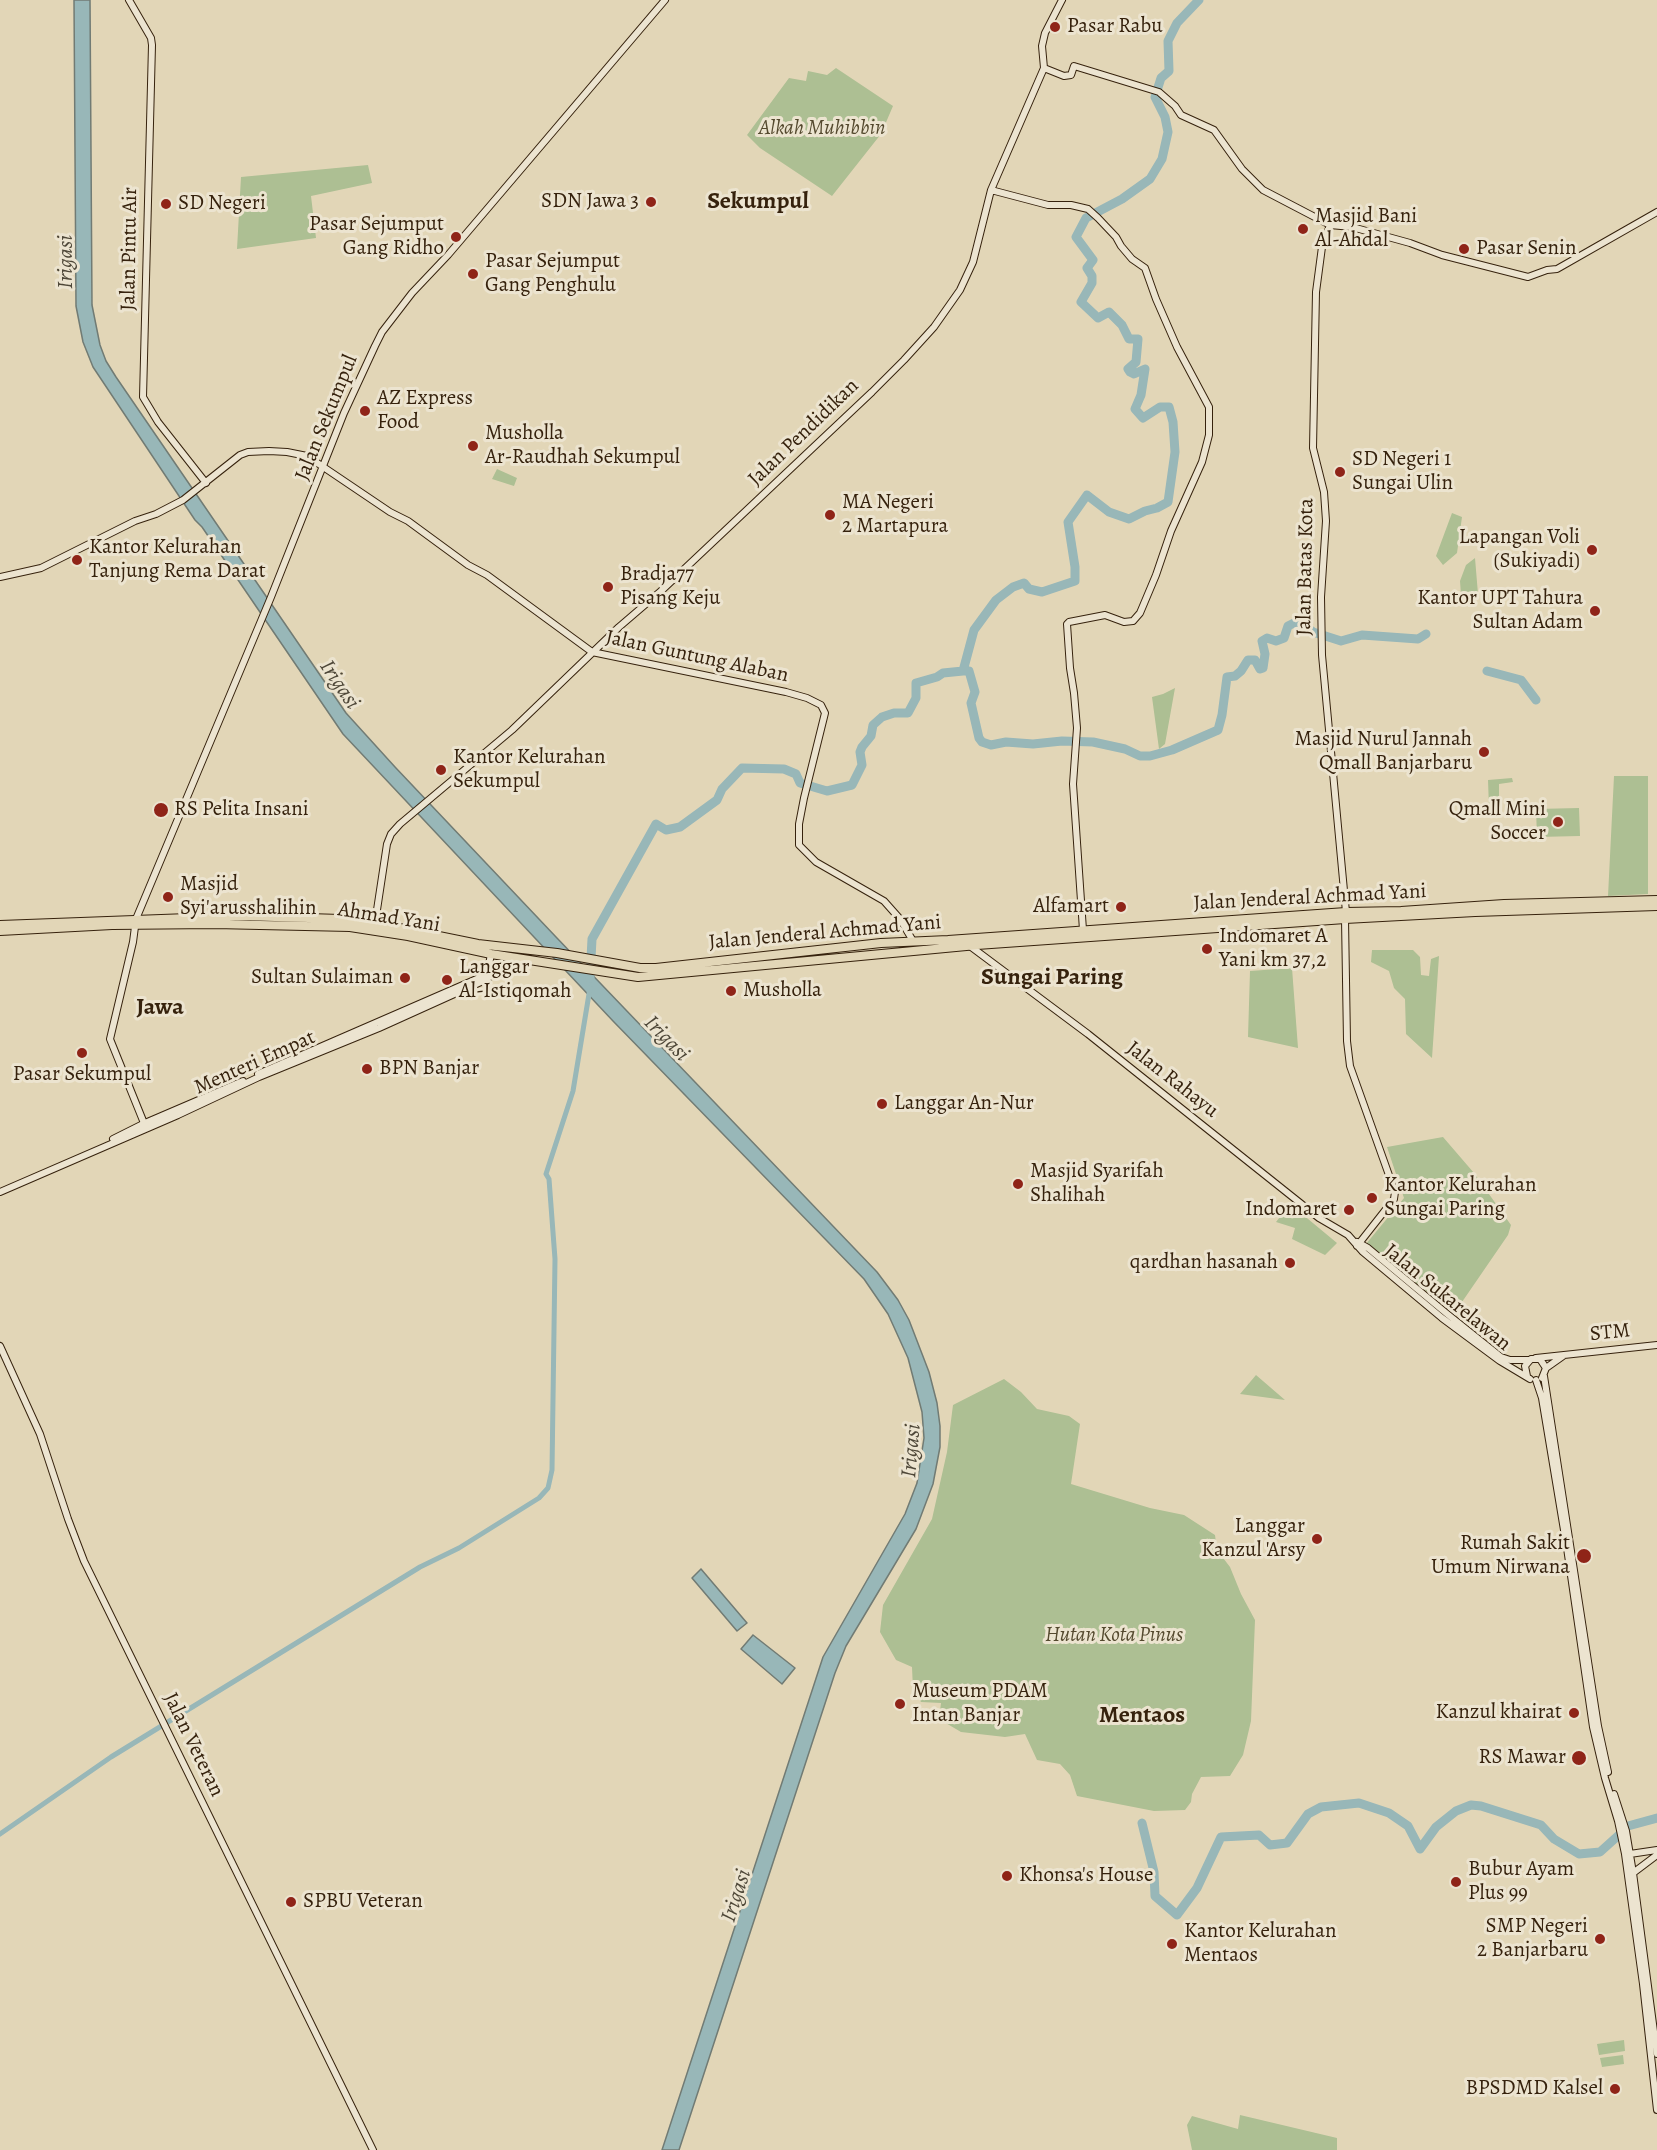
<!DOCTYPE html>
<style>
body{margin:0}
canvas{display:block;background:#e2d6b7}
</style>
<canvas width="1657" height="2150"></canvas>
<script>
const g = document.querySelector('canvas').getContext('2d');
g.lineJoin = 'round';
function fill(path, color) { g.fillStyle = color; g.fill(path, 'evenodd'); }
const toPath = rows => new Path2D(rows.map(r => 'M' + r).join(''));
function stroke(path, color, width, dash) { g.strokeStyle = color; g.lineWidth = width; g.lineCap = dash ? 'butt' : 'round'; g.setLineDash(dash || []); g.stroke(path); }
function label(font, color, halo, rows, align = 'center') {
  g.font = font + ' Alegreya,serif'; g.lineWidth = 6; g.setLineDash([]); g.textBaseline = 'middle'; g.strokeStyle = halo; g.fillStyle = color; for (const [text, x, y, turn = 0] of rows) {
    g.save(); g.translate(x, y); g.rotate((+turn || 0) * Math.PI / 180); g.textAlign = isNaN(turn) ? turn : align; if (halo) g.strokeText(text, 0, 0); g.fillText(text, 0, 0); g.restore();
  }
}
fill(toPath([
 [836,68,893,106,881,134,832,196,760,148,747,135,789,78,806,81,808,71,827,75],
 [368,165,372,183,311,196,316,238,237,249,241,177],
 [497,469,517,478,514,486,492,479],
 [1452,513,1462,517,1457,553,1443,565,1436,556],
 [1475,558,1478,594,1461,595,1460,581,1466,565],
 [1175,688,1165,744,1159,749,1152,697,1163,694],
 [1614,776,1648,776,1648,894,1608,896],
 [1512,778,1513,782,1499,784,1499,812,1479,813,1478,809,1489,808,1488,780],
 [1579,808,1580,836,1537,837,1536,809],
 [1372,950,1413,950,1420,957,1421,975,1429,976,1431,959,1439,956,1432,1058,1406,1034,1405,999,1394,988,1389,971,1371,962],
 [1292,968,1298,1048,1248,1037,1250,971],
 [1443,1137,1474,1173,1511,1225,1508,1235,1462,1302,1447,1307,1366,1244,1404,1198,1387,1147],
 [1290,1204,1337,1243,1325,1255,1292,1239,1295,1228,1276,1222],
 [1256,1375,1285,1400,1240,1394],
 [1004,1379,1021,1392,1037,1409,1069,1416,1080,1424,1071,1484,1150,1508,1184,1515,1215,1535,1217,1550,1230,1567,1241,1594,1255,1620,1251,1721,1243,1755,1230,1776,1201,1777,1192,1794,1191,1802,1185,1810,1154,1811,1077,1796,1070,1775,1060,1764,1037,1760,1025,1734,1005,1737,961,1732,939,1719,941,1703,921,1702,913,1690,912,1667,896,1660,880,1632,883,1605,932,1519,947,1452,953,1405],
 [1624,2040,1625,2051,1599,2055,1597,2044],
 [1623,2055,1624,2064,1602,2067,1600,2058],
 [1240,2115,1337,2138,1337,2150,1192,2150,1187,2125,1192,2116,1238,2129]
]), '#adbf93');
const water = toPath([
 [74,0,90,0,92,305,100,345,106,361,116,377,346,713,395,767,556,937,877,1272,898,1300,909,1320,929,1372,937,1403,940,1426,940,1447,933,1484,916,1529,846,1646,835,1673,679,2150,662,2150,823,1657,905,1514,917,1483,924,1438,922,1412,908,1358,888,1314,864,1279,613,1021,343,734,202,527,195,520,93,367,83,342,76,306,74,0],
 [701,1569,747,1623,737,1631,692,1578,701,1569],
 [753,1635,795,1668,782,1684,741,1649,753,1635]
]);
fill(water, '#98b7b8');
stroke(water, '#717b74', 1.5);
stroke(toPath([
 [0,1834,111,1757,420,1567,459,1548,539,1498,548,1488,552,1470,555,1259,549,1179,546,1174,573,1091,590,988]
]), '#98b7b8', 5);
stroke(toPath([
 [963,671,969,671,975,692,971,703,979,738,982,742,991,745,1006,742,1033,744,1062,741,1093,742,1125,749,1140,756,1150,756,1172,750,1218,730,1222,715,1227,677,1235,676,1241,671,1248,660,1255,660,1260,669,1263,668,1265,654,1262,641,1267,638,1276,641,1284,638,1288,626,1296,622,1302,623,1313,632,1341,641,1362,635,1418,639,1426,634],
 [1487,671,1521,680,1536,700],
 [590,978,592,939,656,824,666,830,680,827,717,800,722,789,742,768,784,769,796,774,800,783,827,791,852,785,862,765,860,752,862,747,871,736,873,725,882,717,894,713,908,713,916,698,916,683,937,677,943,673,963,671,974,630,996,600,1013,587,1024,583,1029,589,1042,592,1075,581,1075,567,1068,522,1087,495,1109,512,1129,519,1145,511,1157,508,1168,502,1175,452,1173,422,1169,407,1160,407,1143,418,1135,409,1141,395,1145,369,1134,374,1130,372,1128,369,1136,362,1138,339,1129,339,1122,325,1109,312,1098,318,1081,302,1092,283,1092,276,1087,268,1093,260,1076,237,1086,218,1122,199,1150,179,1162,159,1168,132,1165,117,1155,97,1161,78,1169,71,1168,41,1177,23,1199,0],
 [1142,1823,1154,1872,1155,1896,1177,1915,1197,1888,1221,1837,1259,1835,1270,1845,1287,1843,1308,1814,1321,1807,1359,1803,1389,1813,1408,1826,1420,1849,1436,1827,1456,1811,1471,1805,1481,1806,1541,1825,1554,1839,1579,1854,1600,1852,1620,1834],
 [1628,1826,1657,1818]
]), '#98b7b8', 9);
const secondary = toPath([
 [129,0,151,38,152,45,143,397,158,422,206,483],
 [1044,68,1064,76,1071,75,1074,66,1159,92,1175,106,1181,115,1214,130,1242,169,1263,190,1330,225,1352,227,1410,243,1442,255,1528,277,1547,270,1557,269,1657,212],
 [991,190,1048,205,1071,205,1088,209,1098,218,1116,237,1121,246,1132,259,1145,268,1156,299,1177,347,1209,407,1209,435,1202,462,1171,531,1156,575,1140,613,1133,621,1124,622,1105,615,1069,622,1067,624,1070,668,1074,693,1077,728,1073,784,1083,930],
 [1330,225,1322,247,1316,292,1313,448,1324,492,1326,521,1321,597,1322,655,1346,912],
 [0,577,41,568,135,521,156,514,183,500,240,455,248,452,269,451,287,452,307,456,390,512,408,521,468,565,487,575,592,652,786,692,807,698,821,705,825,713,804,798,799,824,799,845,816,862,884,901,900,919,913,941],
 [1345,919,1347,1041,1350,1066,1395,1192,1394,1199,1357,1246],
 [375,923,387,844,391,834,400,824,512,730,619,627,661,591,872,392,904,360,934,327,960,290,973,262,991,190,1044,68,1042,46,1045,33,1062,0],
 [970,946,1088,1034,1319,1218,1348,1235,1363,1252,1442,1318,1500,1361,1530,1379],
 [258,1074,479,978,488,970,491,954],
 [146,1128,110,1039,133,942,136,919,271,597,344,413,375,346,382,332,412,293,448,255,665,0],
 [113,1139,145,1123,243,1081],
 [0,1192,178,1115,259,1077,379,1028,483,981,519,959],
 [1357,1242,1368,1248,1446,1313,1501,1357,1510,1360,1529,1360],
 [0,1346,40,1434,68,1519,84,1561,373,2150],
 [1536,1358,1657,1345],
 [1527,1376,1525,1366,1531,1359,1540,1359,1546,1368],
 [1544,1376,1598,1726,1608,1772],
 [1542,1378,1546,1368,1563,1356],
 [1536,1380,1542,1398,1567,1548,1593,1727,1605,1778,1618,1821,1625,1854,1643,1984,1657,2110],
 [1614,1794,1626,1831,1633,1873,1657,2054],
 [1630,1854,1657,1850],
 [1633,1873,1657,1855]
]);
const highway = toPath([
 [0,925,242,916,341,919,375,923,478,944,557,953,640,968,656,968,881,943,948,940,1346,912,1401,911,1504,904,1657,900],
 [0,931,112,925,215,924,350,927,408,936,491,954,638,977,977,945,1345,919,1475,912,1657,906]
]);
stroke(secondary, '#36220d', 8);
stroke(highway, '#36220d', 10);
stroke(secondary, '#ece4d0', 6);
stroke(highway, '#e2d6b7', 8);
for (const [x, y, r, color] of [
 [1055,27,6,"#8f2418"],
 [651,202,6,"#8f2418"],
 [166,204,6,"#8f2418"],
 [1303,229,6,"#8f2418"],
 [456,237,6,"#8f2418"],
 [1464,249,6,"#8f2418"],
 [473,274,6,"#8f2418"],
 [365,411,6,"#8f2418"],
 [473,446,6,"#8f2418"],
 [1340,472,6,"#8f2418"],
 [830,515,6,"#8f2418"],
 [1592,550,6,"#8f2418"],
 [77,560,6,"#8f2418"],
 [608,587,6,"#8f2418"],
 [1595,611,6,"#8f2418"],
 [1484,752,6,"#8f2418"],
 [441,770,6,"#8f2418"],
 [161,810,8,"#8f2418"],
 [1558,822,6,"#8f2418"],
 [168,897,6,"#8f2418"],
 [1121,907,6,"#8f2418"],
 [1207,949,6,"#8f2418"],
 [405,978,6,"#8f2418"],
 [447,980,6,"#8f2418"],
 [731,991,6,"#8f2418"],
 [82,1053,6,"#8f2418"],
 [367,1069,6,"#8f2418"],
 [882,1104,6,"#8f2418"],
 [1018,1184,6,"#8f2418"],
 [1372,1198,6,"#8f2418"],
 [1349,1210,6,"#8f2418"],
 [1290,1263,6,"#8f2418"],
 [1317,1539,6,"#8f2418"],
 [1584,1556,8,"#8f2418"],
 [900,1704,6,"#8f2418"],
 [1574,1713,6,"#8f2418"],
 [1579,1758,8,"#8f2418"],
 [1007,1876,6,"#8f2418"],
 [1456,1882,6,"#8f2418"],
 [291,1902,6,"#8f2418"],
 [1600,1939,6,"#8f2418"],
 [1172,1944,6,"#8f2418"],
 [1615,2089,6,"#8f2418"]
]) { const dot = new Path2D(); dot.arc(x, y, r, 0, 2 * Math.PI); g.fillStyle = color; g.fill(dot); stroke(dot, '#ece4d0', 2); }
label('21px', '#36220d', '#ece4d0', [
 ["Pasar Rabu",1067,27],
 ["SDN Jawa 3",639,202,"right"],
 ["SD Negeri",178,204],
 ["Masjid Bani",1315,217],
 ["Al-Ahdal",1315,241],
 ["Pasar Sejumput",444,225,"right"],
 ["Gang Ridho",444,249,"right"],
 ["Pasar Senin",1476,249],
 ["Pasar Sejumput",485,262],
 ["Gang Penghulu",485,286],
 ["AZ Express",377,399],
 ["Food",377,423],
 ["Musholla",485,434],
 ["Ar-Raudhah Sekumpul",485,458],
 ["SD Negeri 1",1352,460],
 ["Sungai Ulin",1352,484],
 ["MA Negeri",842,503],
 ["2 Martapura",842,527],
 ["Lapangan Voli",1580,538,"right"],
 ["(Sukiyadi)",1580,562,"right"],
 ["Kantor Kelurahan",89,548],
 ["Tanjung Rema Darat",89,572],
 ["Bradja77",620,575],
 ["Pisang Keju",620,599],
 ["Kantor UPT Tahura",1583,599,"right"],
 ["Sultan Adam",1583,623,"right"],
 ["Masjid Nurul Jannah",1472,740,"right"],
 ["Qmall Banjarbaru",1472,764,"right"],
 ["Kantor Kelurahan",453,758],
 ["Sekumpul",453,782],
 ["RS Pelita Insani",174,810],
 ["Qmall Mini",1546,810,"right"],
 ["Soccer",1546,834,"right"],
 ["Masjid",180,885],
 ["Syi'arusshalihin",180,909],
 ["Alfamart",1109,907,"right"],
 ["Indomaret A",1219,937],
 ["Yani km 37,2",1219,961],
 ["Langgar",459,968],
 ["Al-Istiqomah",459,992],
 ["Sultan Sulaiman",393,978,"right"],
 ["Musholla",743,991],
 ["BPN Banjar",379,1069],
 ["Pasar Sekumpul",82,1075,"center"],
 ["Langgar An-Nur",894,1104],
 ["Masjid Syarifah",1030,1172],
 ["Shalihah",1030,1196],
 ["Kantor Kelurahan",1384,1186],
 ["Sungai Paring",1384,1210],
 ["Indomaret",1337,1210,"right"],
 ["qardhan hasanah",1278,1263,"right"],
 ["Langgar",1305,1527,"right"],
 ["Kanzul 'Arsy",1305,1551,"right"],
 ["Rumah Sakit",1570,1544,"right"],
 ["Umum Nirwana",1570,1568,"right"],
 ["Museum PDAM",912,1692],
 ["Intan Banjar",912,1716],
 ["Kanzul khairat",1562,1713,"right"],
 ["RS Mawar",1566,1758,"right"],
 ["Bubur Ayam",1468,1870],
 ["Plus 99",1468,1894],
 ["Khonsa's House",1019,1876],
 ["SPBU Veteran",303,1902],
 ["SMP Negeri",1588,1927,"right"],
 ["2 Banjarbaru",1588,1951,"right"],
 ["Kantor Kelurahan",1184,1932],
 ["Mentaos",1184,1956],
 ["BPSDMD Kalsel",1603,2089,"right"]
], 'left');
label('italic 21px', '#54492e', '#ece4d0', [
 ["Alkah Muhibbin",822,129],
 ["Hutan Kota Pinus",1114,1636]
]);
label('21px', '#36220d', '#ece4d0', [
 ["Jalan Pintu Air",130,249,-89],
 ["Jalan Sekumpul",327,418,-68],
 ["Jalan Pendidikan",804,433,-44],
 ["Jalan Batas Kota",1306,567,-89],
 ["Jalan Guntung Alaban",697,657,12],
 ["Jalan Jenderal Achmad Yani",1310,898,-3],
 ["Ahmad Yani",389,918,9],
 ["Jalan Jenderal Achmad Yani",825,933,-5],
 ["Menteri Empat",255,1063,-24],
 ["Jalan Rahayu",1172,1080,38],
 ["Jalan Sukarelawan",1447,1298,39],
 ["STM",1610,1333,-6],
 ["Jalan Veteran",193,1745,64]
]);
label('italic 22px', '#4e4738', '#ece4d0', [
 ["Irigasi",67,262,-90],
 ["Irigasi",339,685,56],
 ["Irigasi",666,1039,46],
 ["Irigasi",912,1451,-85],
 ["Irigasi",737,1896,-72]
]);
label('bold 24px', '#36220d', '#ece4d0', [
 ["Sekumpul",758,202],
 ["Sungai Paring",1052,978],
 ["Jawa",160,1008],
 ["Mentaos",1142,1716]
]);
</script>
